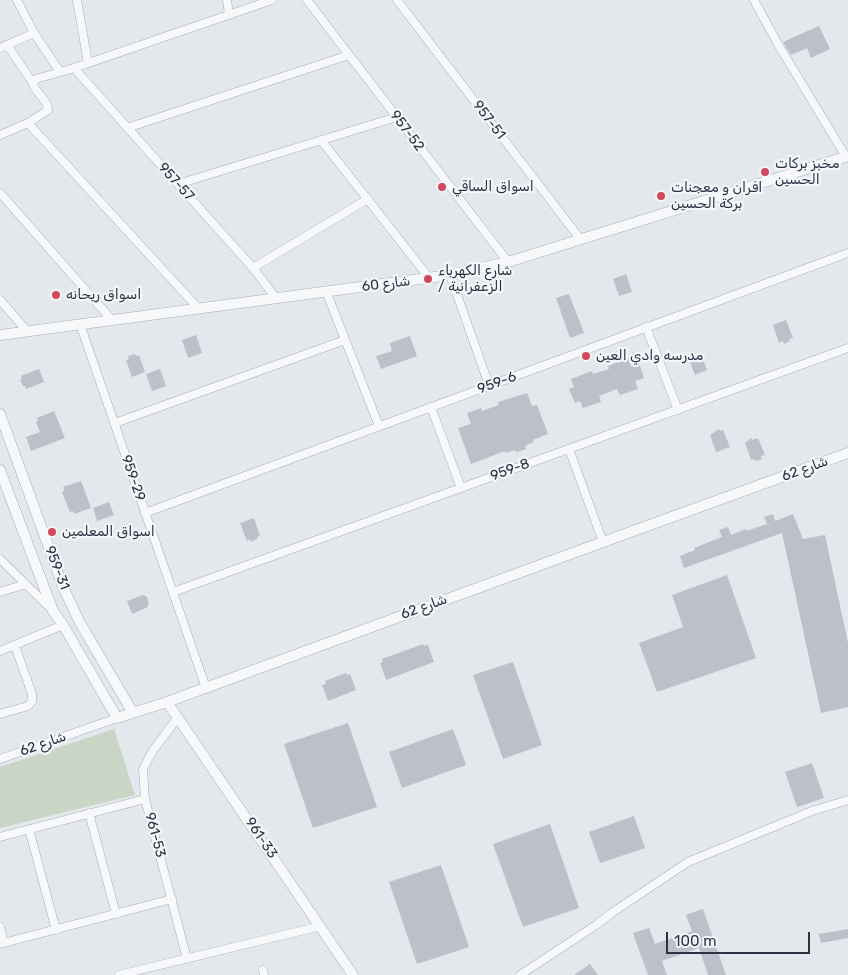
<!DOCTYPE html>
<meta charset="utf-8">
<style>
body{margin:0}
#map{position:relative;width:848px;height:975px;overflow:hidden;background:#e4e7ec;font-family:Rubik,sans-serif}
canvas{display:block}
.scale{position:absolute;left:666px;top:932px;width:144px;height:22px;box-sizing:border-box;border:2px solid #2b3445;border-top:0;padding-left:6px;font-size:15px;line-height:18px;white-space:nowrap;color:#2b3445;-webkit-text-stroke:4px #f4f6f9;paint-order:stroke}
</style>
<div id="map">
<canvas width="848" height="975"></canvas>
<div class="scale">100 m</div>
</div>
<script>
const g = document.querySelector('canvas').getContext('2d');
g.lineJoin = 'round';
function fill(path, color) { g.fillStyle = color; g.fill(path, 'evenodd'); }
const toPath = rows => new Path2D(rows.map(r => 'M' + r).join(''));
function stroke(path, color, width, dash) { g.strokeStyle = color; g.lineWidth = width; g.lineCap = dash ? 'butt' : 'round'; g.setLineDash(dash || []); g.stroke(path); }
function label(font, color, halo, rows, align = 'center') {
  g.font = font + ' Rubik,Cairo,sans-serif'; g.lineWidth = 4.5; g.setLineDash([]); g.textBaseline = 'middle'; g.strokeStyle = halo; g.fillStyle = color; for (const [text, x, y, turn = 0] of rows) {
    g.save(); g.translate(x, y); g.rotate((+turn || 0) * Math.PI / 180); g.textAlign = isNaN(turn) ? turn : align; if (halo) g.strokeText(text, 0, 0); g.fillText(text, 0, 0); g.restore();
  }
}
fill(toPath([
 [114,729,135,795,0,828,0,767]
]), '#c9d6c5');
fill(toPath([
 [819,26,830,49,811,58,807,48,791,55,783,42],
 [626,274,632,292,619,296,613,279],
 [569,294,584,333,570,338,556,298],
 [786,320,793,338,789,339,790,341,784,344,783,341,779,343,773,325],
 [196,335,202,353,188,358,182,340],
 [410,336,417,356,381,369,376,356,392,351,390,343],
 [135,354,136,356,139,355,145,372,132,377,126,360,129,359,128,356],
 [701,354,707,370,695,375,689,359],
 [628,358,631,366,639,363,644,378,635,381,638,389,620,395,617,389,599,396,601,402,583,408,580,401,575,403,569,389,574,387,571,379,592,371,593,374,609,369,608,366],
 [39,369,44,382,26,389,25,386,23,386,20,380,22,379,21,376],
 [160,369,166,386,152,391,146,374],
 [527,393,532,406,537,405,548,434,533,440,534,442,525,446,526,449,516,452,515,450,506,453,505,451,471,464,458,428,471,424,467,413,481,408,482,411,499,405,498,402],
 [54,411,65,438,31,451,26,437,40,432,36,422,38,421,37,418],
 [719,429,720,431,723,430,730,447,716,452,710,435],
 [751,438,752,440,758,438,765,455,761,456,762,459,755,461,754,459,751,460,745,443],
 [81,481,91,508,74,514,73,511,70,512,62,492,65,490,63,487],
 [109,502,114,515,97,521,93,508],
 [773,514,775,521,793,514,803,539,825,535,848,643,848,707,821,713,782,533,684,568,680,556,695,550,694,548,722,537,719,530,728,527,731,535,746,529,746,531,767,524,764,517],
 [254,518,260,536,257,537,257,539,251,542,250,539,247,541,240,523],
 [727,575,756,658,657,692,639,643,683,627,672,595],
 [143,595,147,597,149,604,147,605,148,607,132,614,127,601],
 [423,644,424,646,428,645,434,662,386,680,380,663,383,662,382,659],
 [513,662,542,745,503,759,473,675],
 [346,673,347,675,350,674,356,690,328,701,322,685,326,684,325,681],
 [348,723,377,807,313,828,284,744],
 [453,729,466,765,402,788,389,752],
 [812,763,824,798,797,807,785,772],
 [634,816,645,848,600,863,589,832],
 [550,824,579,908,523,927,493,844],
 [441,865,469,947,417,964,389,882],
 [703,909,726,975,708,975,699,948,662,961,667,975,648,975,633,933,649,928,655,944,692,931,686,915],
 [848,929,848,938,821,943,819,934],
 [590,964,598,975,574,975]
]), '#bbc0ca');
const minor = toPath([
 [17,0,34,33,60,72],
 [77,0,88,63],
 [227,0,229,15],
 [307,0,508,262],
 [397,0,581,240],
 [754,0,779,46,846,157],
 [0,48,34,33],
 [74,68,253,268,276,298],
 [33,83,36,79,74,68,272,0],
 [28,123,198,308],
 [127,128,349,55],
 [0,135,28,123,48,110,47,104,34,87,33,83,7,45],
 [321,140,430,279],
 [178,184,397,117],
 [0,193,112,320],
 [253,268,368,199],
 [450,275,489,385],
 [326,291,379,426],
 [0,300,27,331],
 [80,324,206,688],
 [646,327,678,410],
 [431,407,461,488],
 [115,423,345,340],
 [569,449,603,542],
 [145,513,848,253],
 [0,559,52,610],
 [0,592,26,584],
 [173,592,848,348],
 [0,651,63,625],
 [0,714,28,706,32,701,32,694,15,646],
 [0,759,117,718],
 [145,799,143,769,152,752,178,717],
 [89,813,116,914],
 [29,829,56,930],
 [0,837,145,799,187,959],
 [0,927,4,943],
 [0,944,172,899],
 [263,970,264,975],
 [119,975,321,926],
 [520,975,596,925,613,912,688,862,812,811,848,800]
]);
const tertiary = toPath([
 [0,335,450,275,508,262,848,156],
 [0,414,64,589,79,621,133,713],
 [0,470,53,611,63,625,117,718,167,702,603,542,848,453],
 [167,702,353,975]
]);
stroke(minor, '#a9aeb7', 9);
stroke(tertiary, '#a9aeb7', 11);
stroke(minor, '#f7f8fa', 8);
stroke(tertiary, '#f7f8fa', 10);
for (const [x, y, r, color] of [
 [765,172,5,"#d1495b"],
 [442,187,5,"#d1495b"],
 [661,196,5,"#d1495b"],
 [428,279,5,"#d1495b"],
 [56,295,5,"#d1495b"],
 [586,356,5,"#d1495b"],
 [52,532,5,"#d1495b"]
]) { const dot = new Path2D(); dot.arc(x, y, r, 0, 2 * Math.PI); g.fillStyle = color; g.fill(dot); stroke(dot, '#f4f6f9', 2); }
label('14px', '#2b3445', '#f4f6f9', [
 ["957-51",489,120,53],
 ["957-52",407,131,53],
 ["957-57",176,182,48],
 ["شارع 60",386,284,-7],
 ["959-6",497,383,-20],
 ["شارع 62",805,469,-20],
 ["959-8",510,470,-20],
 ["959-29",133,478,71],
 ["959-31",57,568,69],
 ["شارع 62",424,607,-20],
 ["شارع 62",43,744,-19],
 ["961-53",155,835,75],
 ["961-33",261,838,56]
]);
label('14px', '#2b3445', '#f4f6f9', [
 ["مخبز بركات",775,164],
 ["الحسين",775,180],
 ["اسواق الساقي",452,187],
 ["افران و معجنات",671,188],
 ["بركة الحسين",671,204],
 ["شارع الكهرباء",438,271],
 ["/ الزعفرانية",438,287],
 ["اسواق ريحانه",66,295],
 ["مدرسه وادي العين",596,356],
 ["اسواق المعلمين",62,532]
], 'left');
</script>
